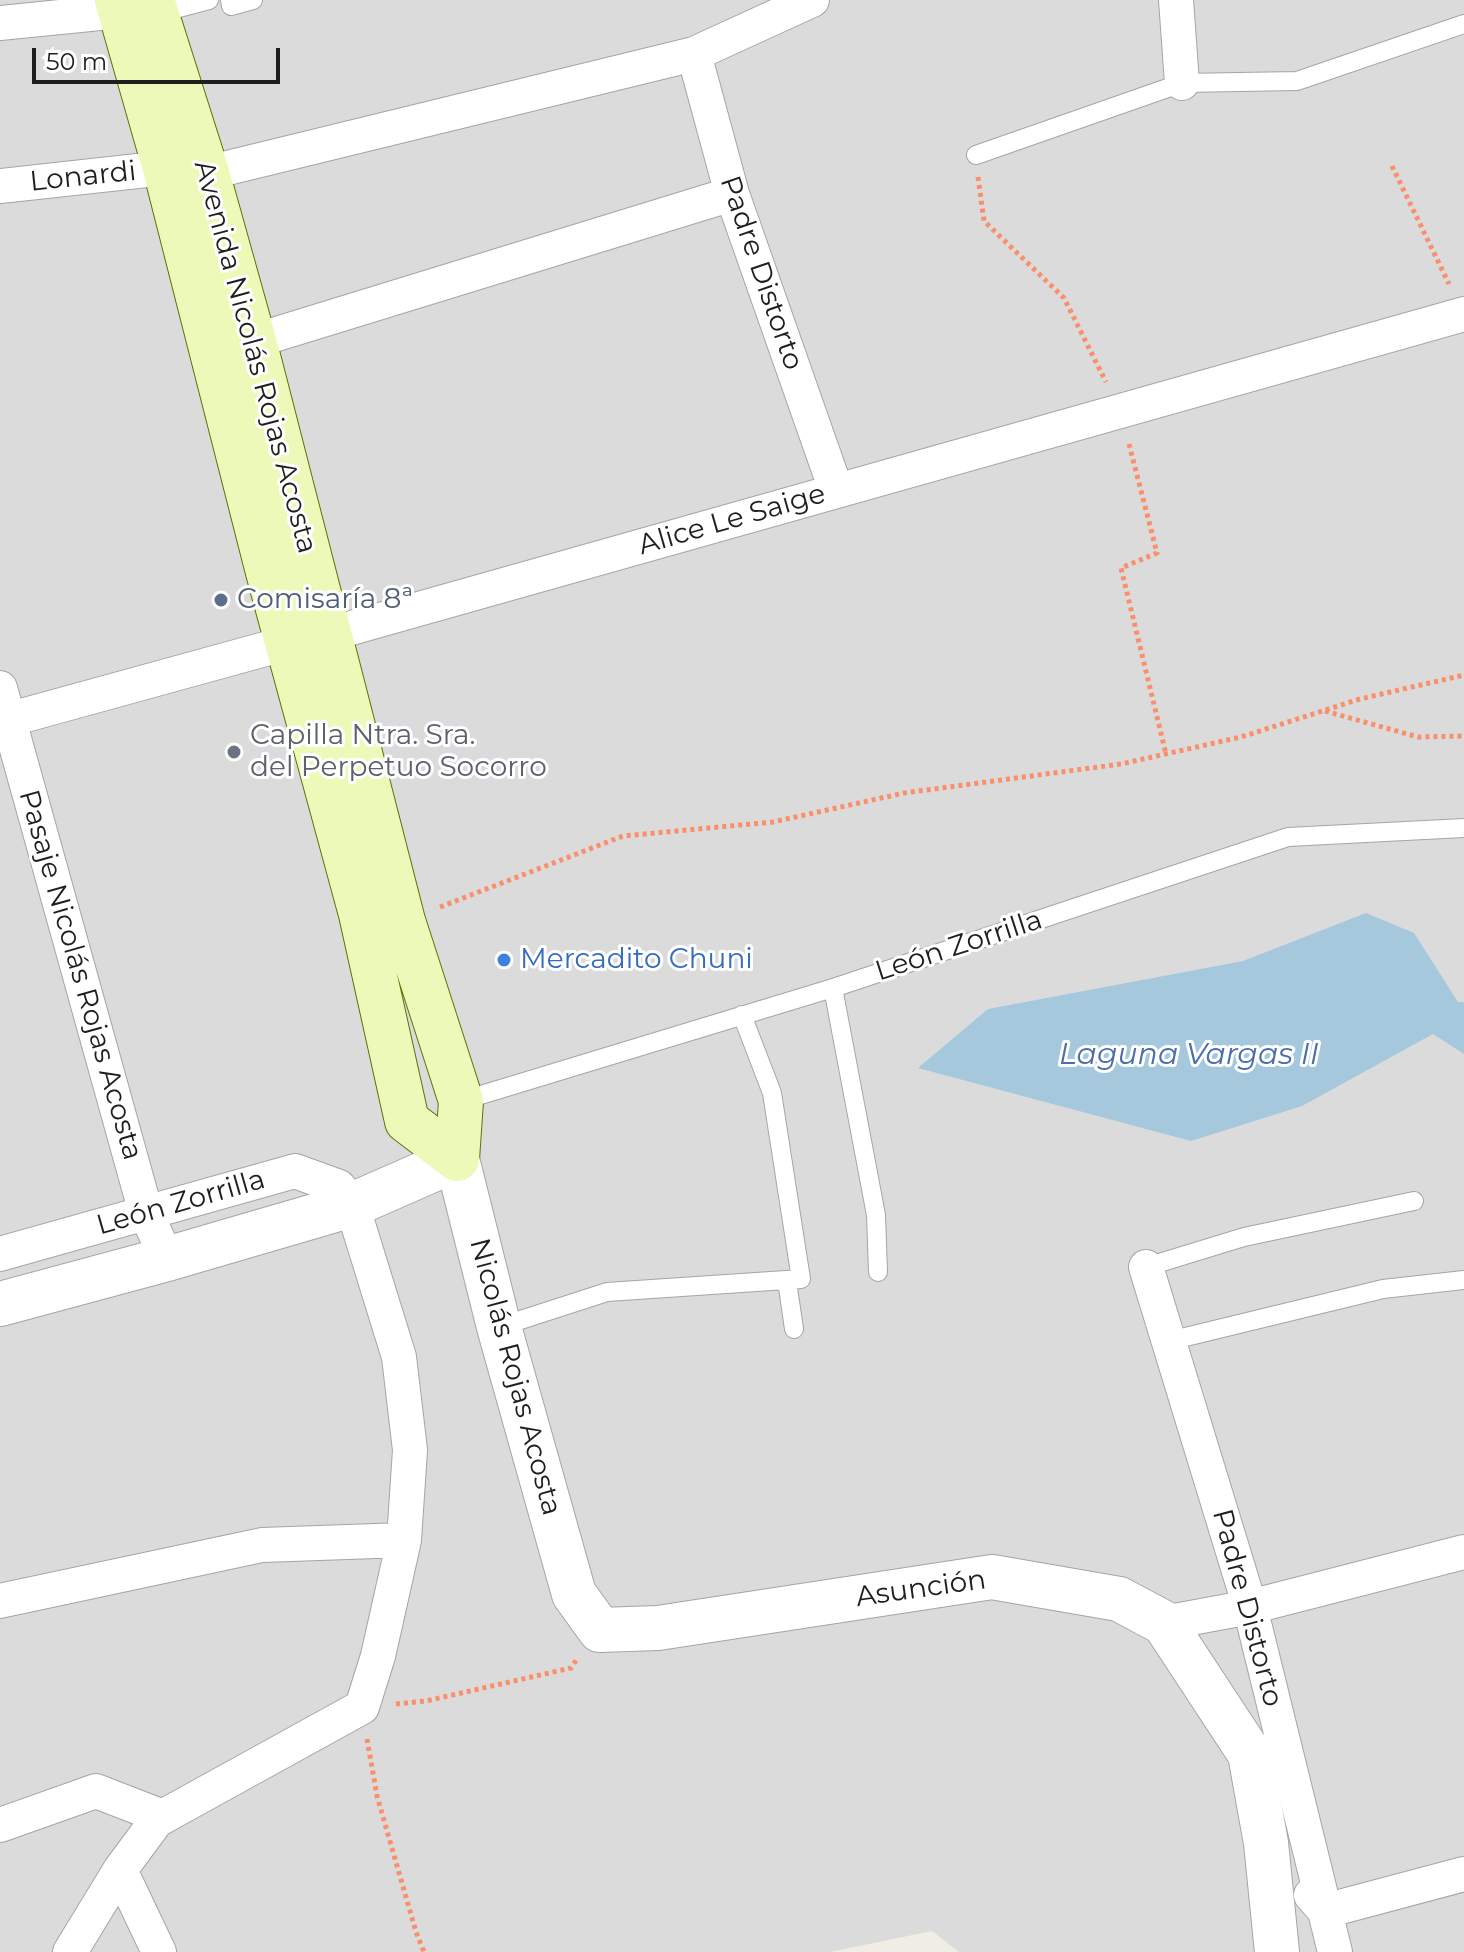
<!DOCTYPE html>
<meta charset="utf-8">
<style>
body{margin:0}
#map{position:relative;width:1464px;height:1952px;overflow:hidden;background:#efede4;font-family:Montserrat,sans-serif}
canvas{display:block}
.scale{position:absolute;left:32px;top:48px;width:248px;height:36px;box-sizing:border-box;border:4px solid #1e1e1e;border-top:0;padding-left:10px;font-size:24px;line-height:28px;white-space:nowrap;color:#1e1e1e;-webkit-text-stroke:6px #fff;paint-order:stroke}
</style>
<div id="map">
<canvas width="1464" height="1952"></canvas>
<div class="scale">50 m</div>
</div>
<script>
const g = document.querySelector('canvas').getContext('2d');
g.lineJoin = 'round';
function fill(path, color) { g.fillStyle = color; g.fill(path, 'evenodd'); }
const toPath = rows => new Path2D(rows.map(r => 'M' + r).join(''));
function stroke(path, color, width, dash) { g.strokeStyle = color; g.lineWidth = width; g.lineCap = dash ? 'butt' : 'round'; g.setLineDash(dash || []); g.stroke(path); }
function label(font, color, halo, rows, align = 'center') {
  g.font = font + ' Montserrat,sans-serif'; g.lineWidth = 6; g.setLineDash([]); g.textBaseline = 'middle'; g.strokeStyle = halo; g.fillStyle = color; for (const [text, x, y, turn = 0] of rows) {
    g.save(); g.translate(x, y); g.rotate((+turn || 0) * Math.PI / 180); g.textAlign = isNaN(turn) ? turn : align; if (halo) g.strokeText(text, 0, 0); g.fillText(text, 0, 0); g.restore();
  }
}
fill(toPath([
 [0,0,1464,0,1464,1952,959,1952,932,1931,830,1952,0,1952]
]), '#dcdbdb');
fill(toPath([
 [1366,913,1414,933,1458,1002,1464,1002,1464,1054,1433,1034,1302,1106,1191,1141,918,1068,988,1009,1243,961]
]), '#a5c8dd');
const service = toPath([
 [230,0,231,6,253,0],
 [156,14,209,0],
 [976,155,1182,83,1297,81,1464,24],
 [833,988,876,1215,878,1272],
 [461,1101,833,988,1288,837,1464,828],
 [1146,1267,1244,1237,1414,1201],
 [787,1281,794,1329],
 [499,1327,607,1292,801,1279,772,1093,742,1015],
 [1169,1341,1383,1289,1464,1280]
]);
const minor = toPath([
 [1176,0,1182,83],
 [0,23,120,11],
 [694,54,732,194,836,490],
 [0,186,165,168,207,173,694,54,812,0],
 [254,341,732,194],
 [0,688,146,1213,167,1259],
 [0,722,287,643,330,634,1464,314],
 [0,1254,295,1171,339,1187,352,1205,399,1357,410,1450,404,1540,378,1656,362,1707,157,1820,120,1870,70,1952],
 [1146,1267,1250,1607,1335,1952],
 [0,1601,262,1545,404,1540],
 [1164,1623,1250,1607,1464,1552],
 [0,1825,96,1791,163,1817],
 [120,1870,159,1952],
 [1311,1895,1325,1911,1464,1874]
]);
const tertiary = toPath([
 [0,1304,167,1259,352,1205,457,1159,499,1327,574,1594,600,1630,658,1628,992,1577,1119,1599,1164,1623,1250,1754,1266,1843,1277,1952]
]);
const secondary = toPath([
 [117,0,165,168,268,572,361,914,407,1121,457,1159],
 [152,0,207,173,254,341,403,921,461,1101,457,1159]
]);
stroke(service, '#a5a5a5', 20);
stroke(minor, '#a5a5a5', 36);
stroke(tertiary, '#a5a5a5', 46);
stroke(secondary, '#587505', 46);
stroke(toPath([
 [1392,166,1449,284],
 [978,177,984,221,1064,298,1106,382],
 [1129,444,1157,553,1121,568,1166,754],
 [1325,711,1418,737,1464,736],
 [440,907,623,836,773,822,904,793,1121,764,1241,737,1360,699,1464,675],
 [396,1704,426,1701,571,1668,577,1659],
 [367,1739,377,1796,416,1932,424,1952]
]), '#f98f6c', 5, [4, 4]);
stroke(service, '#fff', 18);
stroke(minor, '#fff', 34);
stroke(tertiary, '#fff', 44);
stroke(secondary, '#ecf9b9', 44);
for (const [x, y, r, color] of [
 [221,600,8,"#5c6f8a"],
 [234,752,8,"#6b7280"],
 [504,960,8,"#3f7fe0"]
]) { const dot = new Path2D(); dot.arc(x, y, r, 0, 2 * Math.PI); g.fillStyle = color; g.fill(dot); stroke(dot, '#fff', 3); }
label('28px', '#1e1e1e', '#fff', [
 ["Lonardi",83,177,-6],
 ["Padre Distorto",761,273,71],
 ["Avenida Nicolás Rojas Acosta",255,357,75],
 ["Alice Le Saige",732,520,-16],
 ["León Zorrilla",959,946,-18],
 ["Pasaje Nicolás Rojas Acosta",80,975,74],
 ["León Zorrilla",181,1203,-16],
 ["Nicolás Rojas Acosta",515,1377,75],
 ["Asunción",921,1589,-8],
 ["Padre Distorto",1247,1608,75]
]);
label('28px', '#4e5e75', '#fff', [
 ["Comisaría 8ª",237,600]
], 'left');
label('28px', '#5b616d', '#fff', [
 ["Capilla Ntra. Sra.",250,736],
 ["del Perpetuo Socorro",250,768]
], 'left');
label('28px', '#366cbe', '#fff', [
 ["Mercadito Chuni",520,960]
], 'left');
label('italic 30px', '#4b6eae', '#fff', [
 ["Laguna Vargas II",1189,1055]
]);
</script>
